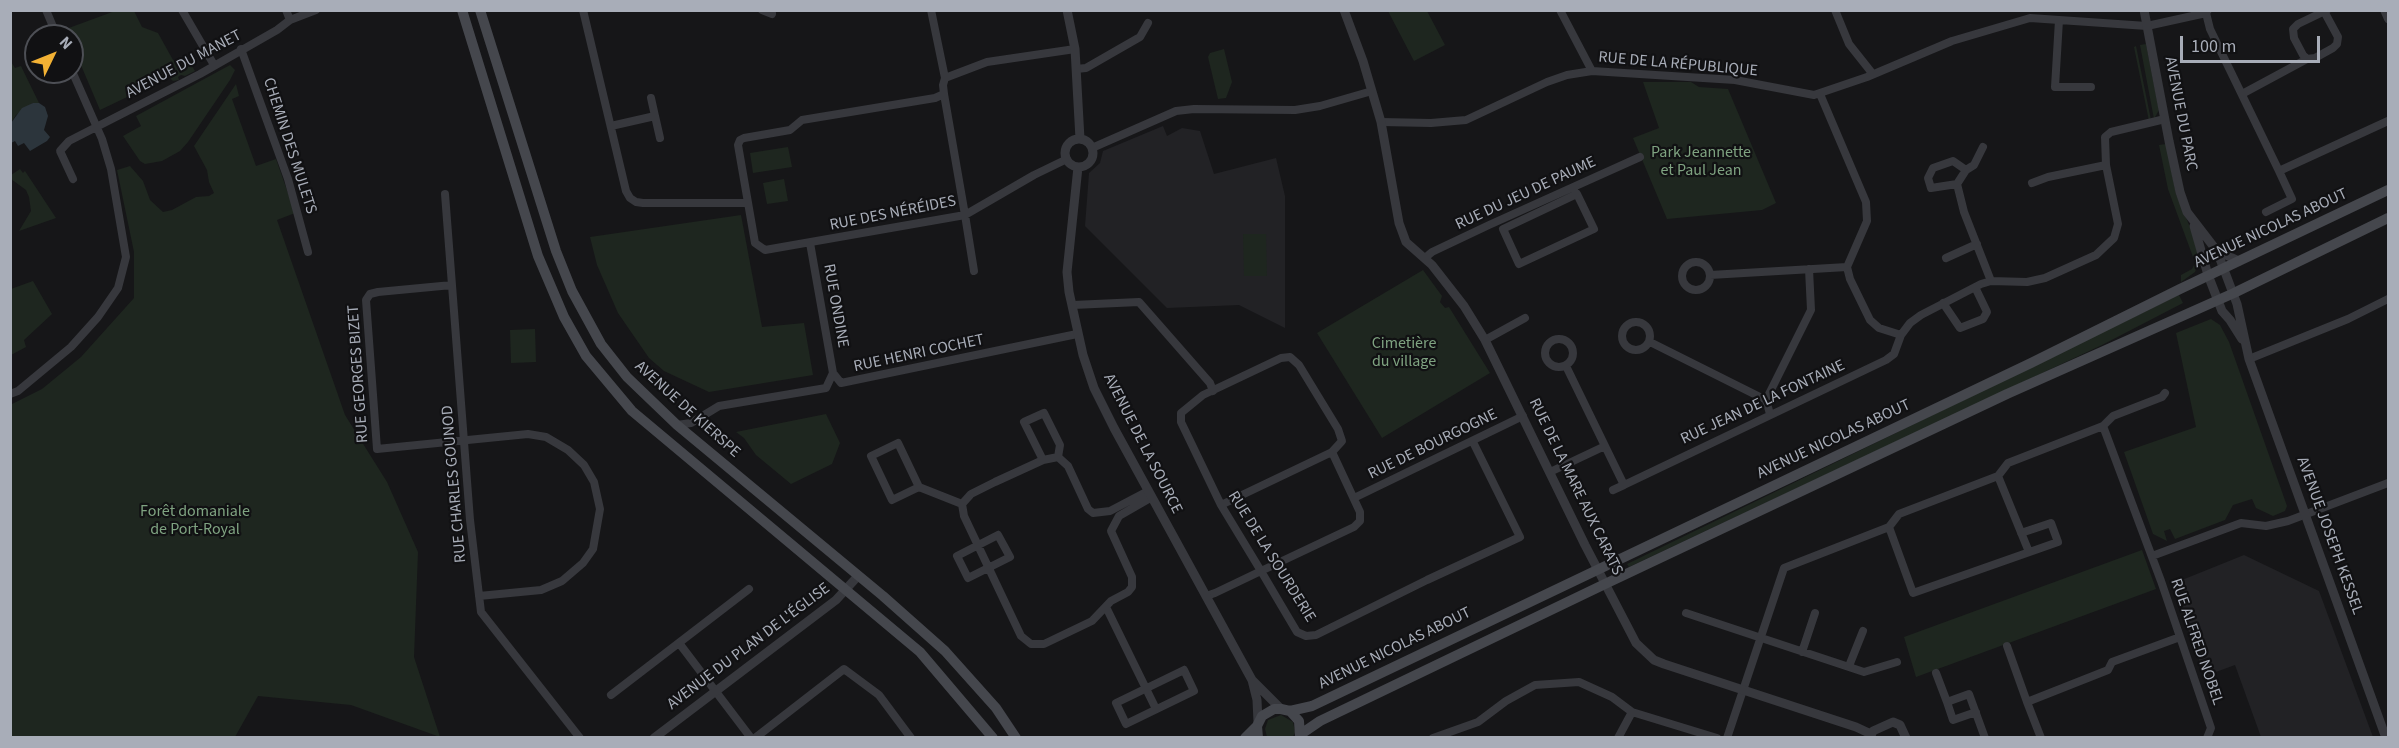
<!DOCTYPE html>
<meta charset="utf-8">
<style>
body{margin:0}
#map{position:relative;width:2399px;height:748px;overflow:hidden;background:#161618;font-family:"Source Sans 3",sans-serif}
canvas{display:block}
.frame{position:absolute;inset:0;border:12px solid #a8adb8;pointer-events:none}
.north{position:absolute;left:24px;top:24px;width:60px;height:60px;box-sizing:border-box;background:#111113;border:2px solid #4d4f55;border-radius:50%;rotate:47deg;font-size:16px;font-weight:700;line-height:24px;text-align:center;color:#a8adb8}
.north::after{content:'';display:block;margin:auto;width:21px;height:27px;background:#f2b134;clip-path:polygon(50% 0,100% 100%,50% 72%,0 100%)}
.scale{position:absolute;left:2180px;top:36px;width:140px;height:27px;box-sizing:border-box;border:3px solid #a8adb8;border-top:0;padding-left:8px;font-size:18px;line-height:21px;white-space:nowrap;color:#a8adb8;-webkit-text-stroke:4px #111113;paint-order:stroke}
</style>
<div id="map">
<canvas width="2399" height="748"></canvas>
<div class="frame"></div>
<div class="north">N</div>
<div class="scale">100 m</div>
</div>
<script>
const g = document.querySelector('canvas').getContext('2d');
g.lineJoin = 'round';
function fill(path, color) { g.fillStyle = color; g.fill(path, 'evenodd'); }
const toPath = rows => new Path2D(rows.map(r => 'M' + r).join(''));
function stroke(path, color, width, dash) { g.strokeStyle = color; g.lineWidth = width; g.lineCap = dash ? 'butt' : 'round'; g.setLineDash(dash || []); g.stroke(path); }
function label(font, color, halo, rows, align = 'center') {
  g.font = font + ' "Source Sans 3",sans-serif'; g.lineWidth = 4.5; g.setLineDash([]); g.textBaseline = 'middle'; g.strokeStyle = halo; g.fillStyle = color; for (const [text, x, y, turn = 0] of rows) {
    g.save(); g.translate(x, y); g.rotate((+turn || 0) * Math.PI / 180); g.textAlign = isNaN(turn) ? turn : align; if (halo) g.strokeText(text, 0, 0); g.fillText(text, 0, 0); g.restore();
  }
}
fill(toPath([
 [1163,126,1167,136,1182,128,1200,131,1214,174,1276,158,1285,196,1285,328,1239,305,1167,308,1085,226,1089,173,1100,163,1103,151],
 [2244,555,2319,591,2373,737,2261,737,2235,665,2205,676,2172,584]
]), '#222225');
fill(toPath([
 [115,11,134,11,142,27,158,33,173,60,176,61,188,55,188,60,195,71,185,76,181,75,178,77,179,80,173,81,169,77,100,110,72,44,72,36,69,36,66,29],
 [1388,11,1427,11,1445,45,1414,61],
 [2146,44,2159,110,2154,119,2140,45],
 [2136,46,2151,120,2149,121,2134,47],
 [1224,49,1232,82,1226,98,1218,99,1208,57,1210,53],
 [10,60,15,68,21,66,39,103,33,103,16,115,11,123],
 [230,65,235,70,230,80,188,142,180,151,162,161,145,164,140,161,123,136,141,126,136,116],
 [1643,82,1691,82,1699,87,1728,89,1776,203,1762,210,1667,219,1633,138,1659,128],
 [236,84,239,96,232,99,256,166,276,159,295,213,277,220,345,415,387,482,418,552,414,657,440,737,351,705,258,696,235,737,11,737,10,405,42,389,81,357,134,298,134,252,117,170,130,166,143,181,150,200,163,212,172,210,196,197,209,196,214,193,209,182,207,170,194,146],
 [2166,144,2176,194,2192,232,2198,255,2193,257,2168,189,2159,145],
 [788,147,792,167,753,173,750,153],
 [20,169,23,173,25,171,56,218,19,231,31,211,29,197,26,190,11,179,11,175],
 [784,179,788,201,767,204,763,183],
 [741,215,762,327,804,323,813,375,709,392,664,371,649,358,618,313,597,265,590,237],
 [1243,234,1266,234,1267,276,1244,276],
 [2199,261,2195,272,2181,282,2181,275,2192,269,2195,263],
 [1423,270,1442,296,1440,302,1445,308,1449,307,1490,373,1382,438,1317,333],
 [33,281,52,314,24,340,26,347,11,355,11,289],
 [2179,295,2183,303,2102,345,1629,567,1627,564],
 [2211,319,2220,325,2229,342,2287,506,2285,511,2273,516,2256,508,2252,499,2233,505,2225,520,2175,539,2170,529,2164,531,2167,541,2153,534,2124,452,2196,427,2176,333],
 [535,329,536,362,511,363,510,330],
 [826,414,840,443,832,464,791,484,756,455,744,438,736,432],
 [2142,550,2156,589,1916,677,1904,637],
 [1281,715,1293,722,1295,732,1293,737,1267,737,1265,729,1268,720]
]), '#1e261f');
fill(toPath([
 [33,103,39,103,45,107,48,116,44,130,50,137,47,141,30,151,24,143,18,146,15,141,11,143,11,123,22,108]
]), '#2c353c');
stroke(toPath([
 [46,10,57,36],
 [182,10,214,65],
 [286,10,290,20],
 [583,10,626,191,630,198,636,202,643,203,747,203],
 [762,10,772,14],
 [931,10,945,78],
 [1560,10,1592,71],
 [1835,10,1849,44,1872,73],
 [2384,10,2388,19],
 [2206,13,2210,29,2279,171,2388,121],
 [2059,20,2055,87,2091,87],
 [241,49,288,179,308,252],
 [2307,59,2303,55,2294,38,2293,29,2298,24,2327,10],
 [1076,69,1086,68,1140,37,1148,23],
 [944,94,943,85,945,78,987,62,1075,49],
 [1820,94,1866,202,1867,221,1847,267,1850,279,1870,320,1879,328,1901,335,1910,323,1921,315,1981,284,1991,281,2027,282,2045,278,2096,255,2114,238,2118,224,2106,165,2105,137,2111,132,2165,119],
 [2242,94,2307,59,2315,58,2333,48,2337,44,2338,37,2325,13],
 [651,98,655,116],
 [1381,122,1431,123,1466,120,1547,82,1567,75,1592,71,1735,80,1814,95,1867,77,1952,41,2030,18,2147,26,2206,13,2208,10],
 [611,126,655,116,660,138],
 [1092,148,1176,111,1194,109,1295,110,1320,106,1372,91],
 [1966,170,1974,165,1983,147],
 [73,179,60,151,69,141,200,74,277,30,290,20,316,10],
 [2032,183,2048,177,2106,165],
 [1957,184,1931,188,1928,178,1933,168,1953,161,1966,170,1957,184,1964,212,1991,281],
 [445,194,470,520,481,612,580,738],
 [1577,194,1594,229,1519,264,1503,229,1577,194],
 [2266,212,2292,199,2279,171],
 [810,243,833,373,841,383,1077,334],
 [1425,258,1432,252,1489,225,1640,157],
 [1946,258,1977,244],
 '1682 276a14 14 0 1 1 28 0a14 14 0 1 1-28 0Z',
 [974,271,965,215,944,94,935,98,802,120,790,130,744,138,740,140,738,145,755,243,765,250,965,215,1034,175,1067,159],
 [1710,275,1847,267],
 [452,285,378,292,370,294,366,300,377,449,528,434,546,437,568,450,584,465,594,482,600,509,593,549,583,563,562,581,541,590,479,596],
 [1943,303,1960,328,1983,319,1987,312,1975,287],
 [1073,305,1139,302,1210,383,1213,391],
 '1622 336a14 14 0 1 1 28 0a14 14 0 1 1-28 0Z',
 '1545 353a14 14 0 1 1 28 0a14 14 0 1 1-28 0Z',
 [1485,340,1525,318],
 [1650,342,1766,400],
 [2249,359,2348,319,2388,299],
 [1566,366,1605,446],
 [10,394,18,391,71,347,98,317,118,288,126,257,111,169,102,139,72,71],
 [1770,414,1766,400,1811,310,1809,269],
 [677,425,691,423,719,406,826,388,833,373],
 [2103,426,2113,416,2162,397,2165,393],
 [1043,460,1024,422,1044,413,1060,445,1058,457],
 [1550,472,1605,446,1624,485,1886,360,1894,354,1901,335],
 [1998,476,2029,552],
 [919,487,892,500,871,456,898,443,919,487,962,504],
 [1613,490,1624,485],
 [1148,491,1110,511,1093,513,1088,509,1068,466,1058,457,1043,460,995,482,971,494,962,504,964,516,1021,636,1031,644,1044,644,1092,621,1111,601,1128,592,1132,587,1132,577,1111,531,1119,516,1152,497],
 [1354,498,1523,416],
 [1221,505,1332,452],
 [1889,527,1913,593,2058,542,2051,523,2021,533],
 [998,535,1010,557,968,578,957,556,998,535],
 [2152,556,2241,523,2266,526,2288,521,2388,483],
 [1206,596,1215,593,1261,571,1354,527,1360,521,1360,512,1332,452,1342,441,1338,429,1299,365,1290,357,1281,358,1203,395,1181,413,1181,422,1221,505,1261,571,1281,605,1297,632,1306,636,1316,635,1427,580,1520,537,1473,442],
 [1106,607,1156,709],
 [1686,613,1864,672,1897,662],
 [679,643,751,738],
 [2007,646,2027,702],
 [1802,652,1815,613],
 [1849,666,1863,631],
 [1184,670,1194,691,1126,724,1116,703,1184,670],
 [1936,673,1947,702],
 [611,695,749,589],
 [1976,712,1953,720,1947,702,1969,694,1985,738],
 [755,738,844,669,879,695,911,738],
 [1433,738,1478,722,1506,701,1535,685,1579,682,1612,697,1632,712,1717,738],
 [1618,738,1632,712],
 [1727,738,1784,568,1889,527,1899,514,1998,476,2008,463,2103,426,2161,581,2211,728,2207,738],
 [2041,738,2027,702,2108,670,2112,662,2180,637]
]), '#37383d', 8);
stroke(toPath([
 [1067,10,1075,49,1080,139],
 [1344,10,1363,61,1381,122,1399,223,1406,242,1432,265,1464,306,1485,340,1585,545,1636,643,1654,660,1664,664,1856,727,1871,734],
 [2144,10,2169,141,2180,192,2187,212,2217,251,2239,261],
 '1065 153a14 14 0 1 1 28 0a14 14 0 1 1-28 0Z',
 [1078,167,1067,272,1069,292,1083,355,1094,388,1114,428,1252,680,1257,700,1258,722],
 [2194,226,2208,275,2222,311,2230,320,2242,339],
 [2217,251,2237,304,2249,359,2386,738],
 [1252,680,1281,709],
 [654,738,836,600,858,576],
 [1870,738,1873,731,1893,722,1900,725,1906,738]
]), '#37383d', 9);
stroke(toPath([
 [462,10,538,256,564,317,586,356,632,411,920,652,993,738],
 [480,10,556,251,572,291,601,344,627,377,677,425,883,596,945,651,996,708,1016,738],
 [1290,711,1312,706,2031,363,2180,289,2388,190],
 [1301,734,1320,721,1605,584,2007,394,2234,293,2388,218],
 [1245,738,1257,726],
 [1258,738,1257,726,1262,716,1274,709,1281,709,1290,711,1299,721,1300,737]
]), '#45474d', 10);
label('16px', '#a8adb8', '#111113', [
 ["AVENUE DU MANET",184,65,-28],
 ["RUE DE LA RÉPUBLIQUE",1678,65,5],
 ["AVENUE DU PARC",2180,114,79],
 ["CHEMIN DES MULETS",289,146,72],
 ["RUE DU JEU DE PAUME",1526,194,-25],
 ["RUE DES NÉRÉIDES",893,214,-11],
 ["AVENUE NICOLAS ABOUT",2271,229,-25],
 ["RUE ONDINE",835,306,80],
 ["RUE HENRI COCHET",919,354,-12],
 ["RUE GEORGES BIZET",359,374,-94],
 ["RUE JEAN DE LA FONTAINE",1763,403,-25],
 ["AVENUE DE KIERSPE",687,410,42],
 ["AVENUE NICOLAS ABOUT",1834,440,-25],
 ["AVENUE DE LA SOURCE",1142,444,63],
 ["RUE DE BOURGOGNE",1433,445,-26],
 ["RUE CHARLES GOUNOD",455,484,-95],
 ["RUE DE LA MARE AUX CARATS",1575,487,64],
 ["AVENUE JOSEPH KESSEL",2329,536,70],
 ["RUE DE LA SOURDERIE",1271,557,58],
 ["RUE ALFRED NOBEL",2196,642,71],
 ["AVENUE DU PLAN DE L'ÉGLISE",749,647,-37],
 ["AVENUE NICOLAS ABOUT",1395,649,-26]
]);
label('16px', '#7fa381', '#111113', [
 ["Park Jeannette",1701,153],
 ["et Paul Jean",1701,171],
 ["Cimetière",1404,344],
 ["du village",1404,362],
 ["Forêt domaniale",195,512],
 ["de Port-Royal",195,530]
]);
</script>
